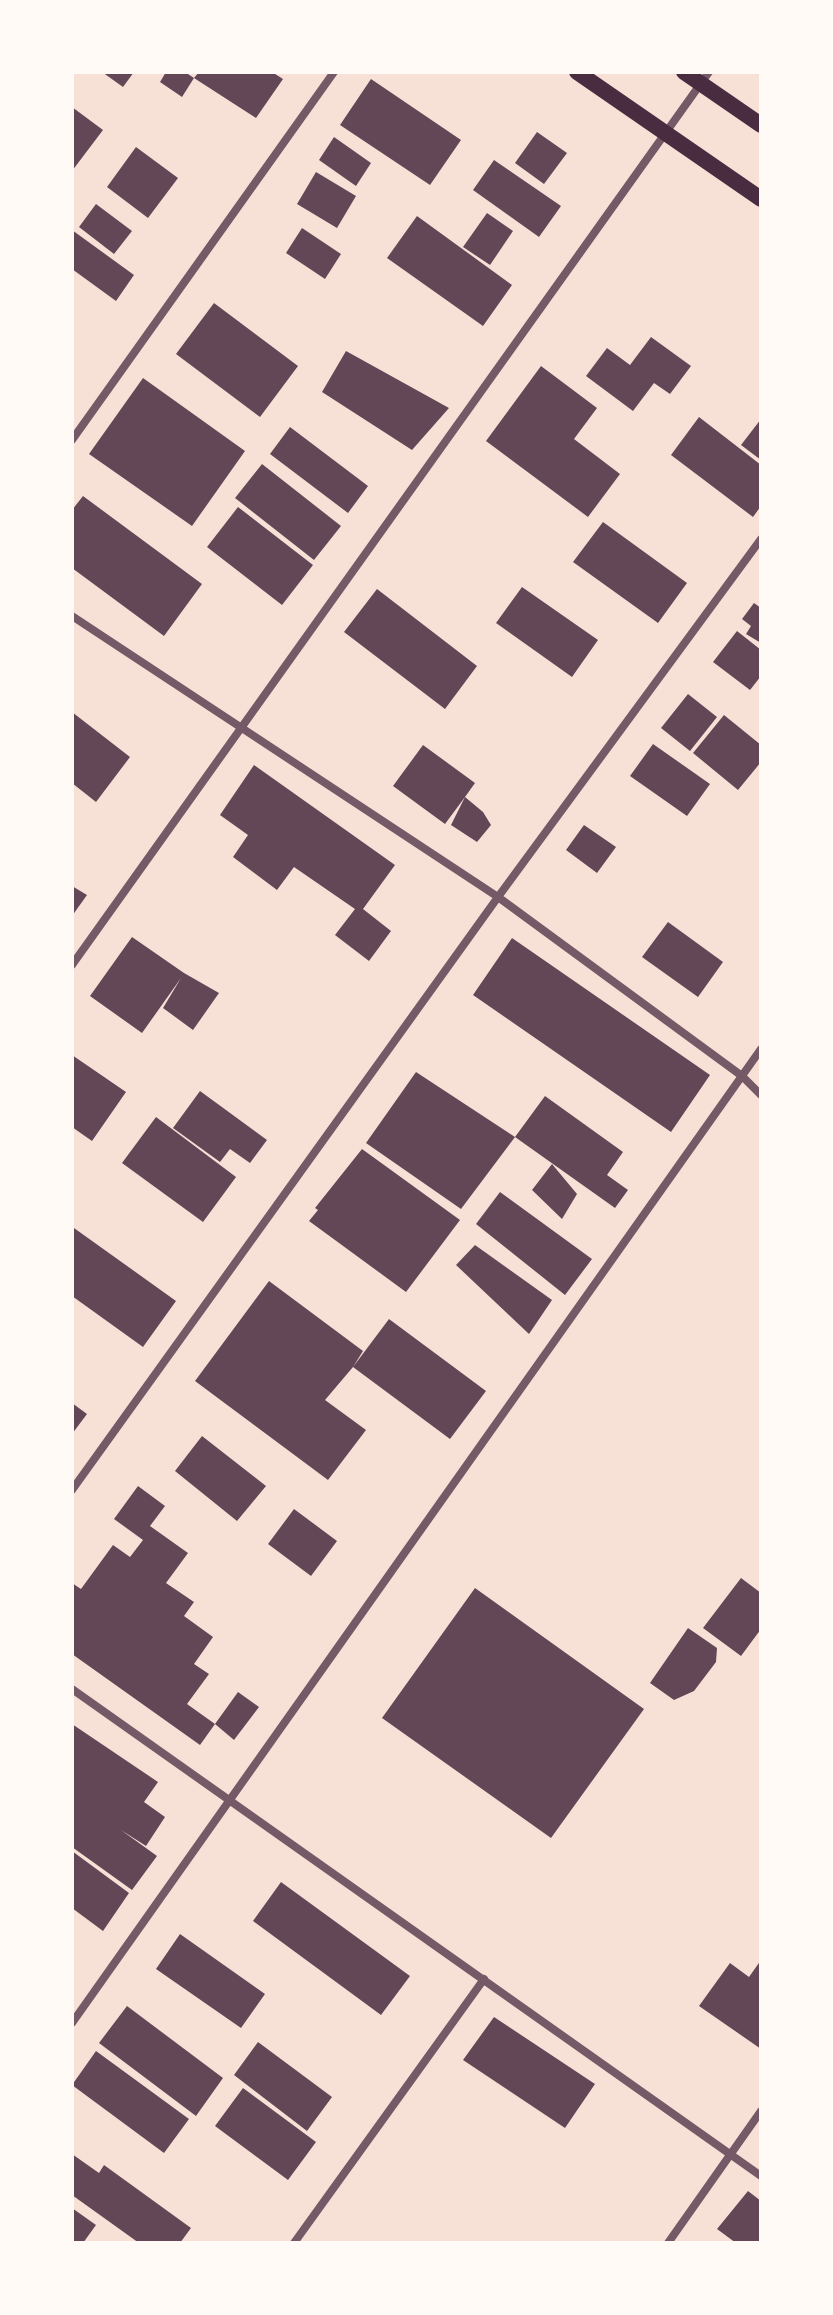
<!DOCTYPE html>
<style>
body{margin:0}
#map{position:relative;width:833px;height:2315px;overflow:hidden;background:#f7e1d7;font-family:Montserrat,sans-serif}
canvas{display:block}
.frame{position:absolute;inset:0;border:74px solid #fffaf5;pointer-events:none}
</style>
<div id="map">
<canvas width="833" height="2315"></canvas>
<div class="frame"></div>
</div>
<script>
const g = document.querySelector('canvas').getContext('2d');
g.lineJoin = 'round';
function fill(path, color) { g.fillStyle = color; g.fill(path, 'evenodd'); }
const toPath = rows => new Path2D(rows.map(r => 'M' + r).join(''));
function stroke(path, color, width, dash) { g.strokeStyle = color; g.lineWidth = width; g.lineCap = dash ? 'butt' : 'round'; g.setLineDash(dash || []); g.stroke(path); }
fill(toPath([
 [102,72,134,72,123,87],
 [166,72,185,72,194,78,182,97,160,82],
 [199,72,272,72,283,79,256,118,194,78],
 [371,79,461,140,430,185,340,125],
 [72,107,103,130,72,171],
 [537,132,567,153,544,184,515,163],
 [334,137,371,163,356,186,319,160],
 [136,147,178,178,148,218,107,187],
 [494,160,561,206,539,237,473,190],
 [316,172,356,196,337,228,297,204],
 [96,204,132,231,114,254,79,227],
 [487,213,513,231,490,265,463,247],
 [417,216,512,285,483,326,387,258],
 [302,228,341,254,325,279,286,253],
 [72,230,134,275,116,301,72,269],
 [214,303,298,366,260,417,176,354],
 [651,337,691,366,670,394,654,383,633,411,586,376,607,348,630,365],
 [346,351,449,408,412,450,322,392],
 [541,366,597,408,574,439,620,474,588,517,486,441],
 [143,378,245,451,192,526,89,454],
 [699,417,761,465,761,506,753,517,671,455],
 [761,419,761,460,741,445],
 [290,427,368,486,348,513,270,454],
 [262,464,341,526,314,560,235,498],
 [83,496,202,584,164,636,72,568,72,510],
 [238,507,313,565,282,605,207,547],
 [603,522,687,583,658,623,573,562],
 [522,587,598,640,572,677,496,623],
 [377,589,477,666,445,709,344,632],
 [754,603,761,608,761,643,746,634,751,626,742,619],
 [737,631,761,650,761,676,750,690,713,662],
 [688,694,717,717,690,751,661,728],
 [72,712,130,757,96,802,72,783],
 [724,715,761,745,761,762,738,790,693,753],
 [653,744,710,784,687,816,630,776],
 [423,745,475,783,465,797,483,812,491,825,477,842,451,825,465,797,445,824,393,786],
 [254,765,395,865,363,909,391,931,369,961,335,935,355,909,294,867,277,890,233,857,248,835,220,815],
 [584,825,616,847,597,873,566,850],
 [72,886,87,895,72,916],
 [668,922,723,962,698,997,642,957],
 [132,937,184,973,219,993,193,1030,163,1008,181,978,142,1033,90,996],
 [512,938,710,1075,671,1132,473,995],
 [72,1055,126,1092,92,1141,72,1127],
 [416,1072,515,1137,545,1096,623,1152,607,1175,628,1190,615,1208,515,1137,461,1209,366,1143],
 [200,1091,267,1140,250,1163,230,1149,220,1162,173,1128],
 [156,1117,236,1177,203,1222,122,1163],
 [362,1149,460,1220,406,1292,309,1221,318,1210,315,1208],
 [552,1164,577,1194,562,1219,532,1190],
 [500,1192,592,1259,565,1295,476,1224],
 [74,1228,176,1301,143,1347,72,1296],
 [475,1245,552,1300,529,1334,456,1265],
 [269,1281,363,1351,353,1367,325,1400,366,1430,328,1480,195,1381],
 [389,1319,486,1391,450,1439,353,1367],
 [72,1403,87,1414,72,1434],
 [202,1436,266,1486,237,1521,175,1471],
 [138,1486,165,1506,150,1526,188,1553,166,1583,194,1602,184,1616,213,1637,194,1664,209,1674,187,1704,215,1724,200,1745,72,1654,72,1583,81,1589,113,1545,130,1557,143,1540,114,1519],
 [294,1509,337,1541,311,1576,268,1544],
 [741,1578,761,1593,761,1629,741,1656,703,1628],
 [475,1588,644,1709,551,1838,382,1718],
 [688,1628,717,1648,716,1662,694,1691,674,1700,650,1683],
 [238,1692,259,1707,234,1740,215,1724],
 [72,1724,158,1782,144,1802,165,1817,146,1846,121,1830,157,1856,132,1890,72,1847],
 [72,1851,129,1893,103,1931,72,1908],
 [281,1882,410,1976,381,2015,253,1921],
 [180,1934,265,1994,241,2028,156,1969],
 [761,1960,761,2049,699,2006,730,1963,749,1977],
 [127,2006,223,2078,196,2116,99,2043],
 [494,2017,595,2084,565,2128,463,2060],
 [258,2042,332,2097,307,2131,234,2075],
 [96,2051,189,2119,164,2153,72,2085],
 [243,2088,316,2142,288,2180,215,2126],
 [72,2154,99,2173,104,2165,191,2228,180,2243,139,2243,72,2195],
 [748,2191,761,2201,761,2243,736,2243,717,2229],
 [72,2208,96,2225,83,2243,72,2243]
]), '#644757');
stroke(toPath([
 [72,440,334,72],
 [72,616,498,897,742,1076,761,1095],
 [72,965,709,72],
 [72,1490,498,897,761,539],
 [72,1689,761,2176],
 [72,2023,761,1049],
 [294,2243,484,1979],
 [668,2243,761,2111]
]), '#755966', 8);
stroke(toPath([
 [577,72,761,199],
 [684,72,761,125]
]), '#4a2c40', 16);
</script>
